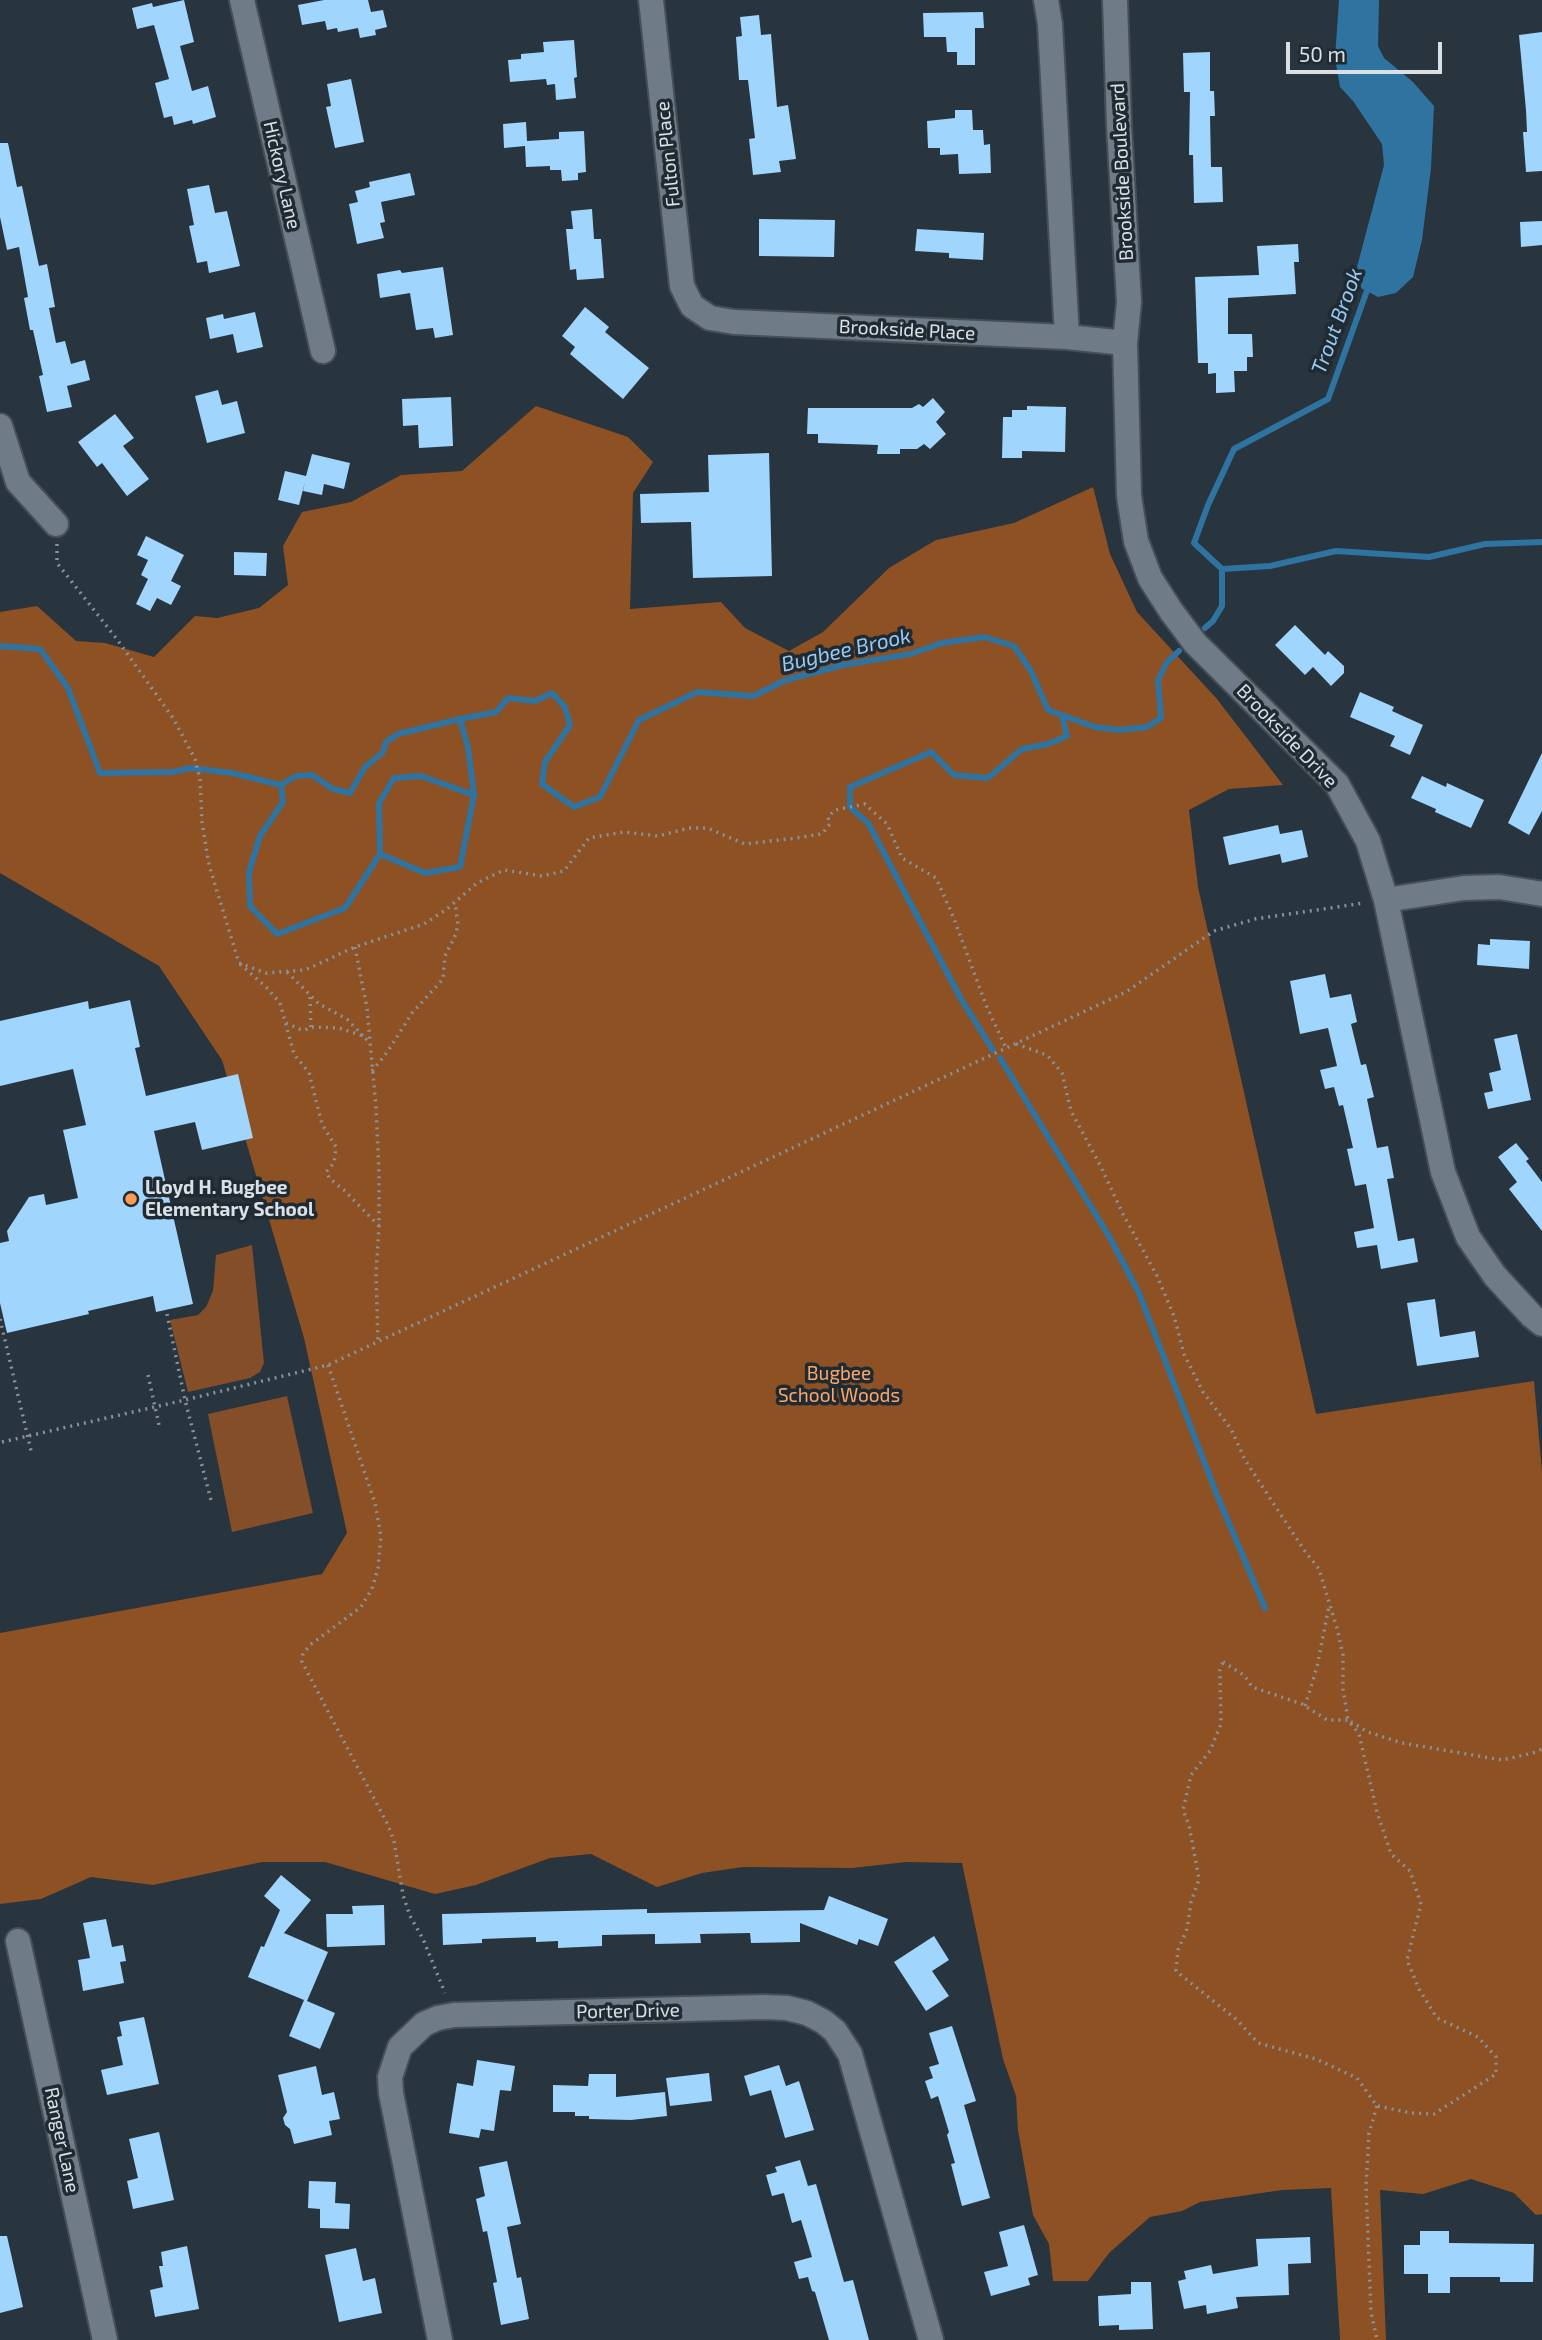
<!DOCTYPE html>
<style>
body{margin:0}
#map{position:relative;width:1542px;height:2340px;overflow:hidden;background:#28343e;font-family:"Exo 2",sans-serif}
canvas{display:block}
.scale{position:absolute;left:1286px;top:42px;width:156px;height:32px;box-sizing:border-box;border:4px solid #d9e1e7;border-top:0;padding-left:9px;font-size:21px;line-height:24px;white-space:nowrap;color:#d9e1e7;-webkit-text-stroke:5px #1f2a33;paint-order:stroke}
</style>
<div id="map">
<canvas width="1542" height="2340"></canvas>
<div class="scale">50 m</div>
</div>
<script>
const g = document.querySelector('canvas').getContext('2d');
g.lineJoin = 'round';
function fill(path, color) { g.fillStyle = color; g.fill(path, 'evenodd'); }
const toPath = rows => new Path2D(rows.map(r => 'M' + r).join(''));
function stroke(path, color, width, dash) { g.strokeStyle = color; g.lineWidth = width; g.lineCap = dash ? 'butt' : 'round'; g.setLineDash(dash || []); g.stroke(path); }
function label(font, color, halo, rows, align = 'center') {
  g.font = font + ' "Exo 2",sans-serif'; g.lineWidth = 7; g.setLineDash([]); g.textBaseline = 'middle'; g.strokeStyle = halo; g.fillStyle = color; for (const [text, x, y, turn = 0] of rows) {
    g.save(); g.translate(x, y); g.rotate((+turn || 0) * Math.PI / 180); g.textAlign = isNaN(turn) ? turn : align; if (halo) g.strokeText(text, 0, 0); g.fillText(text, 0, 0); g.restore();
  }
}
fill(toPath([
 [252,1245,264,1363,260,1372,250,1378,188,1392,170,1320,198,1315,206,1307,213,1291,216,1255],
 [287,1396,313,1513,232,1532,208,1414]
]), '#834e28');
fill(toPath([
 [536,406,628,437,653,462,633,493,630,609,721,602,745,628,789,651,823,632,889,568,936,540,1014,523,1093,487,1110,554,1137,612,1217,699,1283,785,1229,789,1189,810,1198,887,1316,1414,1534,1381,1542,1472,1542,2214,1536,2215,1514,2193,1471,2179,1423,2194,1380,2190,1386,2340,1340,2340,1331,2188,1282,2190,1200,2202,1182,2211,1150,2217,1109,2253,1088,2281,1053,2281,1049,2244,1033,2215,1018,2130,1016,2096,1003,2059,962,1863,906,1862,852,1868,743,1867,702,1873,657,1887,591,1854,550,1858,476,1885,435,1894,325,1862,262,1862,153,1885,91,1877,41,1899,0,1904,0,1633,322,1574,347,1533,304,1338,222,1060,159,966,0,873,0,612,37,606,76,641,105,643,154,657,195,616,217,618,259,608,288,585,283,546,302,512,351,502,401,475,462,471]
]), '#8d5123');
fill(toPath([
 [1339,0,1379,0,1378,46,1384,58,1413,82,1434,106,1431,168,1422,240,1413,277,1396,293,1378,297,1361,288,1357,267,1384,165,1382,144,1353,101,1340,87,1335,58]
]), '#2f73a1');
stroke(toPath([
 [1369,285,1328,399,1234,449,1208,505,1194,543,1222,569,1270,566,1336,551,1429,557,1485,544,1542,542],
 [1205,628,1213,621,1222,606,1222,569],
 [0,646,40,649,68,688,100,773,172,772,191,768,232,773,281,785,283,802,260,836,249,872,250,906,277,934,345,908,380,854,425,873,460,867,474,795,468,747,460,719,496,712,508,698,535,701,552,693,565,707,570,725,545,762,542,784,574,807,600,797,639,720,697,692,753,696,786,680,843,665,910,654,942,643,984,637,1014,646,1031,671,1048,710,1095,727,1119,730,1147,727,1161,718,1158,680,1167,662,1179,651],
 [281,785,296,776,312,775,333,789,350,793,365,767,383,752,386,742,398,734,460,719],
 [380,854,379,803,394,778,421,776,474,795],
 [993,1050,961,999,868,823,850,807,850,787,931,752,954,775,988,778,1022,749,1048,744,1067,736,1062,715],
 [1000,1058,1110,1238,1139,1293,1217,1495,1265,1608]
]), '#2f73a1', 6);
fill(toPath([
 [184,0,194,42,180,46,192,91,208,86,216,117,193,124,192,120,174,125,172,116,164,118,155,83,169,79,154,25,137,29,132,8,152,3,153,7],
 [324,0,368,0,371,12,383,10,387,27,375,30,376,35,360,38,358,28,338,32,337,28,327,30,325,21,302,25,298,5],
 [983,12,984,28,975,28,975,65,957,65,957,52,947,52,946,37,924,37,923,13],
 [759,15,761,35,771,34,777,107,788,105,796,159,779,161,781,172,753,175,749,139,755,138,748,80,739,80,736,37,742,36,740,17],
 [1542,32,1542,171,1526,172,1523,132,1527,132,1526,110,1519,35],
 [574,40,577,77,574,78,576,98,556,100,555,84,547,85,546,79,510,82,508,60,521,59,521,54,544,52,543,42],
 [1210,52,1210,91,1214,91,1215,116,1210,116,1211,167,1222,167,1223,202,1194,203,1193,155,1189,155,1190,92,1184,92,1183,53],
 [351,79,364,142,335,148,326,107,331,106,327,84],
 [955,110,972,110,973,130,983,130,984,145,990,144,991,173,959,174,958,154,940,155,940,148,928,148,927,121,955,118],
 [526,122,527,141,559,139,559,132,584,131,586,172,578,173,578,180,562,181,561,170,550,170,550,166,526,167,525,146,504,148,503,124],
 [0,143,8,143,17,187,22,186,39,266,47,264,55,307,49,308,56,343,65,341,71,364,85,360,90,380,67,386,72,407,47,412,39,376,43,375,33,330,30,330,24,298,28,297,19,247,7,250,0,217],
 [410,173,415,195,381,202,385,222,380,223,384,238,357,244,349,204,358,202,355,191,370,187,369,182],
 [209,185,215,213,227,211,240,266,209,273,207,261,197,263,189,226,194,225,187,189],
 [592,209,594,239,601,239,604,278,577,280,576,269,570,270,566,229,573,229,571,211],
 [759,219,835,220,834,257,759,256],
 [1542,221,1542,245,1521,247,1520,222],
 [917,229,984,233,983,260,949,258,949,253,915,251],
 [1298,244,1299,262,1294,262,1296,294,1228,298,1228,334,1252,334,1253,357,1247,357,1247,371,1234,371,1235,392,1216,393,1216,373,1208,374,1208,363,1198,363,1195,277,1259,275,1257,246],
 [443,267,453,335,435,338,433,328,416,330,410,293,380,298,377,274,400,270,402,273],
 [585,307,609,327,605,332,649,368,623,399,570,354,575,347,562,336],
 [255,312,263,347,237,353,233,334,210,339,206,318,223,314,224,319],
 [218,390,222,405,237,401,245,433,207,443,195,396],
 [451,397,453,446,419,448,418,425,403,426,402,399],
 [933,398,945,412,936,422,946,434,930,449,924,444,917,449,900,449,900,454,877,454,878,445,818,443,818,434,807,434,808,408,912,408,919,404,923,407],
 [1027,406,1066,407,1065,452,1022,451,1022,458,1002,458,1003,417,1012,417,1012,410,1027,410],
 [115,414,134,438,123,446,149,479,127,496,102,463,97,467,78,442],
 [769,453,772,576,693,578,691,522,641,523,640,494,709,492,708,455],
 [312,454,350,463,344,489,324,484,322,495,303,491,305,482,299,505,278,500,285,471,306,476],
 [146,536,184,555,171,581,181,586,171,605,157,598,150,611,136,604,148,579,141,575,148,560,137,555],
 [234,552,267,553,266,576,234,575],
 [1295,625,1325,655,1328,651,1344,666,1344,673,1331,686,1313,667,1305,675,1275,645],
 [1360,692,1394,707,1392,711,1423,725,1410,755,1390,746,1395,736,1350,717],
 [1542,753,1542,811,1529,835,1508,823],
 [1422,776,1446,787,1447,783,1484,800,1471,828,1435,812,1436,809,1411,798],
 [1278,825,1280,834,1302,830,1308,857,1282,863,1280,854,1229,865,1223,837],
 [1490,939,1530,941,1529,969,1477,965,1478,944,1490,945],
 [1325,974,1330,998,1351,994,1357,1022,1351,1024,1361,1065,1366,1064,1374,1097,1367,1099,1377,1148,1388,1146,1394,1178,1387,1179,1398,1241,1414,1238,1418,1262,1381,1269,1377,1245,1357,1248,1354,1232,1374,1228,1366,1184,1355,1186,1347,1149,1353,1148,1343,1105,1339,1106,1334,1087,1325,1089,1320,1070,1337,1066,1328,1028,1300,1034,1290,981],
 [130,1000,140,1047,135,1048,146,1096,238,1074,253,1138,202,1150,195,1122,154,1131,193,1304,156,1312,153,1296,88,1311,89,1314,7,1333,0,1303,0,1243,9,1241,7,1231,29,1197,44,1194,46,1205,78,1198,63,1130,86,1125,73,1069,0,1086,0,1021,88,1001,89,1009],
 [1517,1034,1531,1100,1488,1109,1484,1093,1493,1091,1489,1073,1501,1070,1494,1039],
 [1516,1143,1529,1159,1526,1161,1542,1182,1542,1231,1509,1189,1517,1182,1498,1157],
 [1435,1299,1440,1337,1475,1331,1479,1357,1417,1366,1407,1303],
 [281,1875,311,1900,284,1933,328,1952,307,2001,335,2013,320,2049,289,2036,304,2000,248,1977,261,1946,264,1947,280,1910,264,1896],
 [829,1896,888,1919,878,1946,859,1939,857,1945,800,1923,800,1942,751,1943,750,1933,700,1934,701,1943,655,1944,655,1934,602,1935,602,1946,558,1948,558,1941,536,1942,536,1937,482,1939,482,1943,443,1945,442,1914,647,1909,647,1913,824,1910],
 [384,1905,385,1945,327,1947,326,1914,353,1914,352,1906],
 [106,1919,112,1947,123,1945,126,1961,120,1962,124,1983,83,1991,78,1960,90,1958,83,1923],
 [934,1936,949,1960,932,1971,949,1996,926,2011,894,1962],
 [144,2017,159,2084,107,2095,101,2070,123,2065,117,2037,122,2036,119,2022],
 [952,2026,976,2101,964,2105,990,2198,962,2206,951,2164,955,2163,947,2135,949,2132,938,2096,931,2099,925,2081,933,2078,929,2067,939,2064,929,2033],
 [477,2060,515,2066,511,2091,500,2090,494,2131,481,2129,479,2138,449,2133,457,2083,473,2086],
 [779,2065,786,2086,799,2081,814,2130,785,2138,771,2090,750,2096,744,2076],
 [316,2066,322,2095,334,2092,340,2119,329,2121,332,2135,294,2144,290,2129,285,2125,283,2118,287,2112,278,2075],
 [709,2073,712,2101,670,2106,666,2078],
 [589,2074,616,2074,616,2097,665,2092,667,2116,631,2120,589,2119,589,2116,575,2116,575,2112,553,2112,553,2085,588,2086],
 [159,2132,174,2200,133,2209,127,2181,138,2178,129,2139],
 [800,2160,808,2186,816,2184,844,2282,853,2280,869,2340,829,2340,815,2292,812,2291,808,2277,799,2279,794,2262,812,2257,801,2220,792,2223,784,2193,772,2196,766,2175,777,2172,775,2167],
 [507,2161,521,2224,507,2227,517,2278,521,2277,529,2319,501,2325,493,2283,497,2282,487,2231,483,2232,476,2199,485,2196,479,2167],
 [309,2181,336,2182,335,2203,350,2204,349,2229,320,2228,320,2209,308,2208],
 [1024,2225,1038,2275,1028,2278,1030,2285,991,2296,984,2272,1008,2266,999,2232],
 [1420,2231,1449,2231,1449,2243,1534,2244,1533,2282,1500,2282,1500,2277,1450,2277,1450,2293,1428,2293,1428,2274,1404,2274,1404,2245,1420,2245],
 [0,2236,7,2236,23,2307,0,2313],
 [1310,2237,1311,2263,1288,2264,1289,2295,1236,2297,1238,2308,1207,2314,1206,2305,1184,2309,1178,2281,1186,2279,1184,2271,1211,2265,1213,2274,1258,2266,1256,2239],
 [187,2246,199,2309,155,2317,150,2290,163,2287,159,2266,163,2266,161,2252],
 [356,2248,363,2281,375,2278,382,2313,339,2322,325,2255],
 [1131,2282,1151,2282,1153,2329,1119,2330,1119,2325,1099,2326,1098,2296,1131,2294]
]), '#a0d5fe');
const street = toPath([
 [242,0,323,351],
 [651,0,682,286,692,306,710,318,734,322,1067,337,1125,343],
 [1046,0,1050,24,1067,337],
 [1115,0,1119,126,1129,302,1125,343,1129,496,1136,541,1150,578,1171,611,1195,643,1337,784,1368,841,1386,900,1443,1172,1468,1237,1495,1276,1532,1316,1542,1324],
 [0,426,18,482,56,524],
 [1386,900,1464,888,1499,887,1542,894],
 [18,1941,105,2340],
 [440,2340,391,2093,390,2077,400,2047,424,2024,438,2018,454,2015,764,2007,787,2008,807,2013,824,2022,835,2031,850,2054,931,2340]
]);
stroke(street, '#454f57', 28);
stroke(toPath([
 [57,544,57,563,116,638,173,718,195,759,200,779,202,822,209,865,239,963,266,973,305,970,355,947,424,924,447,909,477,883,504,870,542,876,564,871,589,838,624,832,658,836,689,828,707,828,745,844,796,838,822,834,830,824,828,817,835,810,865,804,887,824,902,858,936,878,953,916,986,1005,1006,1048],
 [355,947,367,1008,376,1107,379,1173,379,1226,376,1274,378,1341],
 [240,964,266,987,280,1003,294,1054,309,1073,322,1124,336,1147,334,1163,326,1172,330,1179,344,1190,379,1226],
 [287,972,319,1004,347,1019,363,1036],
 [310,997,311,1027],
 [286,1023,299,1029,305,1030,311,1027,339,1028,363,1036,369,1042],
 [1016,1044,1047,1055,1062,1073,1071,1111,1100,1165,1123,1214,1157,1276,1174,1316,1184,1354,1203,1392,1231,1429,1245,1460,1304,1550,1319,1569,1337,1628,1343,1655,1343,1689,1348,1720,1368,1732,1402,1743,1502,1760,1533,1753,1542,1749],
 [372,1071,388,1051,412,1013,443,979,445,956,456,934,458,924,455,903],
 [167,1314,185,1400,212,1504],
 [0,1319,32,1455],
 [328,1365,375,1503,381,1536,378,1568,372,1589,361,1607,310,1645,303,1654,302,1662,388,1825,394,1841,403,1895,410,1916,423,1939,445,1993],
 [148,1375,159,1425],
 [2,1442,185,1400,328,1365,1126,992,1214,931,1255,919,1364,903],
 [1223,1662,1245,1676,1252,1687,1302,1704,1327,1720,1348,1720,1359,1734,1377,1812,1391,1854,1410,1871,1421,1904,1407,1960,1419,1989,1437,2018,1478,2037,1496,2057,1496,2074,1434,2114,1412,2113,1377,2106,1357,2078,1316,2059,1258,2043,1237,2020,1176,1971,1178,1950,1187,1929,1191,1902,1199,1879,1189,1825,1183,1810,1191,1775,1210,1751,1221,1724,1220,1670,1223,1662],
 [1305,1706,1317,1667,1329,1606],
 [1377,2106,1369,2133,1366,2186,1371,2312,1377,2340]
]), '#88929a', 3.5, [2, 5]);
stroke(street, '#6f7c87', 24);
for (const [x, y, r, color] of [
 [131,1199,7,"#fd9c56"]
]) { const dot = new Path2D(); dot.arc(x, y, r, 0, 2 * Math.PI); g.fillStyle = color; g.fill(dot); stroke(dot, '#1f2a33', 2.5); }
label('19px', '#d9e1e7', '#1f2a33', [
 ["Fulton Place",668,154,-96],
 ["Brookside Boulevard",1122,172,-93],
 ["Hickory Lane",282,175,77],
 ["Brookside Place",907,330,3],
 ["Brookside Drive",1287,736,46],
 ["Porter Drive",628,2011,-1],
 ["Ranger Lane",62,2140,78]
]);
label('bold 19px', '#d9e1e7', '#1f2a33', [
 ["Lloyd H. Bugbee",145,1188],
 ["Elementary School",145,1210]
], 'left');
label('19px', '#fea769', '#1f2a33', [
 ["Bugbee",839,1374],
 ["School Woods",839,1396]
]);
label('italic 21px', '#98cbf3', '#1f2a33', [
 ["Trout Brook",1337,321,-70],
 ["Bugbee Brook",846,650,-13]
]);
</script>
